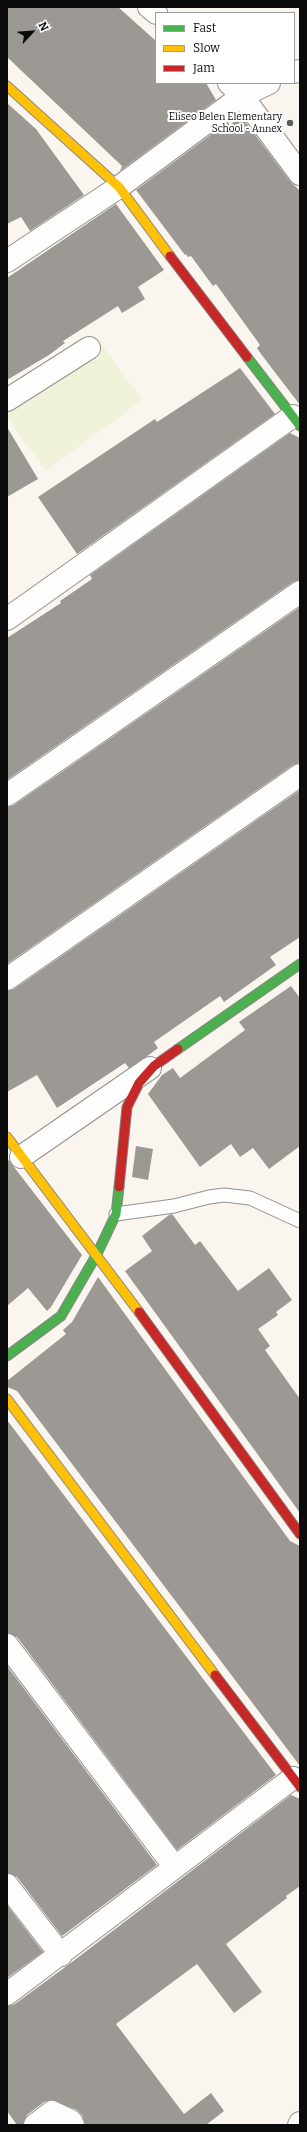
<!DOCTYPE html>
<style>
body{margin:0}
#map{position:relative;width:307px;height:2132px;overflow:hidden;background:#faf6ef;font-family:Bitter,serif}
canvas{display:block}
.frame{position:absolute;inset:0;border:8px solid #0b0b0b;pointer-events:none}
.legend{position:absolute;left:155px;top:12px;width:140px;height:72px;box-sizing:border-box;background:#fff;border:1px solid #9d9d9d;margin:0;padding:5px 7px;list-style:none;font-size:12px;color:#0b0b0b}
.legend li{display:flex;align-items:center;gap:8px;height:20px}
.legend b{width:20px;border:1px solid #9d9d9d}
.north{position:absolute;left:12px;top:12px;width:40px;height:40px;-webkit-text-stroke:3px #fff;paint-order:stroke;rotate:64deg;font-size:11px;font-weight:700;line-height:16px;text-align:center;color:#0b0b0b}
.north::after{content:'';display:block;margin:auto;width:14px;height:18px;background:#0b0b0b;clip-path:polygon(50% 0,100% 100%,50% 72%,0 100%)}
</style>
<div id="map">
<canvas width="307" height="2132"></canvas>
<div class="frame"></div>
<ul class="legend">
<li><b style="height:5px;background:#4caf50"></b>Fast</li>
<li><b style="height:5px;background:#ffc107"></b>Slow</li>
<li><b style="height:5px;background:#c62828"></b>Jam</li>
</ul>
<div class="north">N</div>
</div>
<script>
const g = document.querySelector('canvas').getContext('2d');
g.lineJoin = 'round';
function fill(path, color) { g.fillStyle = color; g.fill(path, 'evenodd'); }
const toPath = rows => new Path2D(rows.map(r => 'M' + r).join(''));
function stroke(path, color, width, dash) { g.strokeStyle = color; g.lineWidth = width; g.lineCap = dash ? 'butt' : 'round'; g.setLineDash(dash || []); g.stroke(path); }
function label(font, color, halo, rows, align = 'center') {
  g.font = font + ' Bitter,serif'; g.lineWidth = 4; g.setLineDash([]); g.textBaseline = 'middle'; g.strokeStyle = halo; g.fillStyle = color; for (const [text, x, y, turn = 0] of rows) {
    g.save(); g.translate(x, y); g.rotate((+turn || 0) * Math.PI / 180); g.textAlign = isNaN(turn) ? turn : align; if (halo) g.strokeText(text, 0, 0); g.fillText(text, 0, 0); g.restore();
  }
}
fill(toPath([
 [101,344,142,400,46,471,7,418,7,414]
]), '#f0f2da');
fill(toPath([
 [7,7,118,7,156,41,156,83,206,83,216,100,120,171,122,166,7,57],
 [7,103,36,129,84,195,30,231,21,217,7,224],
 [241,116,290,181,300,191,300,405,261,354,257,348,260,345,216,284,213,286,191,256,188,257,186,254,185,255,136,190,228,122,230,125],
 [116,204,164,270,138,287,145,299,122,313,118,306,63,341,65,343,49,355,7,380,7,278],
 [240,368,275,414,77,554,38,497,155,419,157,422],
 [7,427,38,479,7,497],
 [290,433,300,438,300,580,293,582,7,780,7,638,61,603,60,601,92,579,90,575],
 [300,607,300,763,293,765,7,964,7,807,14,805],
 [300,790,300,937,270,957,276,965,224,1002,220,996,154,1042,158,1048,146,1057,129,1068,125,1063,57,1108,37,1075,7,1092,7,991,14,989],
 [291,986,300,998,300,1146,269,1169,253,1148,240,1157,231,1144,200,1167,148,1094,162,1075,173,1068,180,1078,245,1030,239,1022],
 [136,1146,153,1149,148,1180,132,1177],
 [7,1158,82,1255,51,1307,47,1311,28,1288,7,1306],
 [172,1214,195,1245,200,1241,238,1291,269,1268,292,1300,276,1312,278,1315,258,1329,270,1346,265,1350,300,1399,300,1513,125,1271,152,1251,142,1236,169,1215],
 [98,1277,290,1541,300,1546,300,1766,17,1391,7,1387,7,1381,66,1334,63,1330,72,1322],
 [7,1420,276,1775,177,1850,17,1637,7,1633],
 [7,1666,157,1865,62,1936,17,1877,7,1873],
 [291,1795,300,1799,300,1886,286,1896,287,1898,226,1944,262,1992,234,2013,197,1964,116,2024,184,2114,211,2093,224,2111,206,2125,85,2125,82,2115,77,2110,51,2100,44,2102,27,2115,23,2125,17,2125,7,2111,7,2006,15,2004,68,1965],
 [7,1905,43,1952,7,1978]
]), '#9c9995');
const lane = toPath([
 [116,1214,174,1206,209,1197,224,1195,250,1198,300,1221]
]);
const street = toPath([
 [149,7,156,13],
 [294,72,300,71],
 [229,83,242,96,300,174],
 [7,261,119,187,242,96,269,83],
 [7,400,89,348],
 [7,619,293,416],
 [7,795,300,592],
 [7,979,300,775],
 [21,1157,150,1068],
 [7,1645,174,1866],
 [7,1885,61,1955],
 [7,1994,293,1778],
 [35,2125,52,2112,71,2121,73,2125],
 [299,2125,300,2123]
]);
const fast = toPath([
 [247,357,300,426],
 [178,1049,300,964],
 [7,1356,61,1316,97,1254,116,1214,119,1187]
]);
const slow = toPath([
 [7,86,119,187,170,256],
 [7,1137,139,1312],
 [7,1399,215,1675]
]);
const jam = toPath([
 [170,256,247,357],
 [119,1187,127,1107,139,1083,154,1066,178,1049],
 [139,1312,300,1534],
 [215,1675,300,1787]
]);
stroke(lane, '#93918e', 15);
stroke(street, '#93918e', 24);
stroke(fast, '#898784', 11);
stroke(slow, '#898784', 11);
stroke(jam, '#898784', 11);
stroke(lane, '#fefefd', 13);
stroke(street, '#fefefd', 22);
stroke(fast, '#4caf50', 9);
stroke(slow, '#ffc107', 9);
stroke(jam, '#c62828', 9);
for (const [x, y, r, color] of [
 [290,123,4,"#5f5d5b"]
]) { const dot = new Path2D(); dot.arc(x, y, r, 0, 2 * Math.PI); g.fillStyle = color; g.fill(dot); stroke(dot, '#fff', 1.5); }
label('10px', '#0b0b0b', '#fff', [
 ["Eliseo Belen Elementary",282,117],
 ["School - Annex",282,129]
], 'right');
</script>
